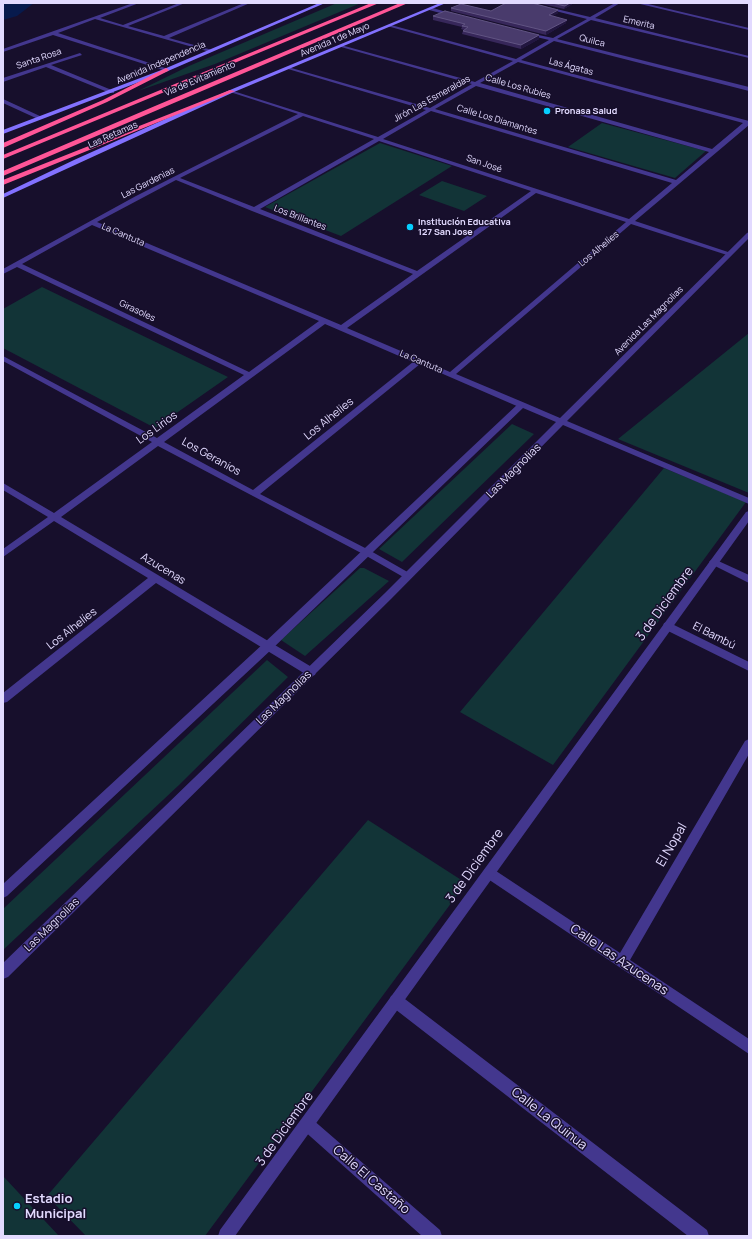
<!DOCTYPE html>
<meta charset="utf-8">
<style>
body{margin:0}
#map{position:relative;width:752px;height:1239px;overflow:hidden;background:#170f2c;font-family:Manrope,sans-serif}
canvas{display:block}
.frame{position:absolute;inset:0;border:4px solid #e2daff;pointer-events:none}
</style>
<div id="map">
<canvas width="752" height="1239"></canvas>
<div class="frame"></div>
</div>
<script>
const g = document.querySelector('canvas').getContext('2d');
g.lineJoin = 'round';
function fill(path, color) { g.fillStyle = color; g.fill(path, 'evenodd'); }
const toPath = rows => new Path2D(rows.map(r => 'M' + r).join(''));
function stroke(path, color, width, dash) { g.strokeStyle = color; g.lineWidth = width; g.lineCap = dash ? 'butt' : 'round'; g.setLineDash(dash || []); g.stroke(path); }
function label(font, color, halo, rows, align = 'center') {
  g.font = font + ' Manrope,sans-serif'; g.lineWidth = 3; g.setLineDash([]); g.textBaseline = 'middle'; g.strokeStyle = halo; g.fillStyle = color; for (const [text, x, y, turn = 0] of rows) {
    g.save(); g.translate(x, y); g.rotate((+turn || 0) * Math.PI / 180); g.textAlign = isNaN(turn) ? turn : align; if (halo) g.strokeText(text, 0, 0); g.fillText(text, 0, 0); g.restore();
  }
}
fill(toPath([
 [337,3,361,3,215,64,138,91,189,66],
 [602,123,706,151,675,178,568,147],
 [380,143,452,166,341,236,265,207],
 [442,181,487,196,464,211,419,195],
 [42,287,228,377,155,428,3,348,3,309],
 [749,333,749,493,618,439],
 [512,424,534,434,402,562,379,549],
 [664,468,746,502,553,765,460,712],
 [360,568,364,568,389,581,305,656,281,640],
 [267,660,288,677,179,785,3,950,3,909],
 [368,820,466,883,205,1236,86,1236,47,1196],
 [3,1176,59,1236,3,1236]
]), '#123437');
fill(toPath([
 [3,3,34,3,17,16,3,20]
]), '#071a4d');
fill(toPath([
 [133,3,139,3,100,18,123,25,179,3,185,3,128,26,164,36,244,3,250,3,169,38,212,50,210,52,95,19,58,33,168,69,168,71,166,71,53,35,3,52,3,49,133,3],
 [524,3,531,3,590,17,615,3,620,3,595,18,749,56,749,58,591,20,557,39,749,87,749,91,554,41,521,60,749,121,749,125,635,221,731,253,731,255,727,255,631,224,456,374,525,403,525,407,519,407,420,364,260,494,369,550,411,574,413,576,411,578,405,578,363,554,158,446,61,517,315,669,316,672,315,675,311,676,307,675,156,583,7,702,3,703,3,693,148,578,54,521,3,557,3,549,48,517,3,490,3,483,54,513,152,442,3,361,3,356,157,438,244,375,17,267,3,274,3,269,136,196,298,114,230,92,230,90,378,137,426,110,288,69,288,67,430,108,472,84,341,47,341,45,475,82,513,61,387,26,391,25,516,59,549,40,524,34,524,32,553,38,587,19,524,3],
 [518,62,743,123,712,149,480,83,518,62],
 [476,86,709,152,676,180,435,109,476,86],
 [431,111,672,183,629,219,383,139,431,111],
 [303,116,374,139,254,207,180,178,303,116],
 [379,141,531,191,417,271,260,209,379,141],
 [176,180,252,211,413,274,341,325,97,222,176,180],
 [536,193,626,222,450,372,347,328,536,193],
 [92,225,319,321,249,372,22,264,92,225],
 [325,324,413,362,253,490,164,442,325,324],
 [636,3,644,3,749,28,749,30,636,3],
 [429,8,433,8,456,15,452,16,429,10,429,8],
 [80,53,82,55,51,65,114,91,114,93,110,93,46,67,3,82,3,78,80,53],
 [3,99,42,117,43,118,38,119,3,103,3,99],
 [714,559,749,575,749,583,711,564,709,562,711,560,714,559],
 [668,622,749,662,749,671,664,629,663,626,664,623,668,622],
 [749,739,749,754,630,960,749,1039,749,1054,485,877,483,873,485,869,489,867,493,869,620,953,745,741,749,739],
 [396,994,401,996,707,1230,709,1236,688,1236,391,1006,389,1001,391,996,396,994],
 [307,1117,312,1119,440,1230,442,1236,422,1236,302,1129,300,1124,302,1119,307,1117]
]), '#43378e');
fill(toPath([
 [749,232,749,238,567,421,749,498,749,504,563,425,391,599,8,977,3,979,3,963,385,593,556,422,523,408,272,649,7,896,3,898,3,884,264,643,519,403,525,403,560,418,747,233,749,232],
 [749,511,749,521,235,1236,218,1236,220,1230,746,512,749,511]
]), '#43378e');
fill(toPath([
 [319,3,325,3,168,71,3,134,3,130,164,69,319,3],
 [440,3,446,3,234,92,3,198,3,194,74,160,230,90,440,3]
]), '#8271ff');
fill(toPath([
 [371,3,379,3,3,159,3,155,371,3],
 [400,3,408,3,3,176,3,171,155,106,400,3],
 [166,68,169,70,168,71,107,102,3,148,3,143,103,100,166,68],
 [230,90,235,91,3,185,3,180,230,90]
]), '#ff5597');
fill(toPath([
 [538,3,574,3,564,9],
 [451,8,491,11,558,13,552,16,566,23,546,35,451,11],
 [433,16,539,35,539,39,521,49,462,34,463,31,464,30,461,29,462,27,433,20]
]), '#37275a');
fill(toPath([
 [570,3,574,3,564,9,565,6],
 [558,10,558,13,548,19,549,15],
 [567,20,566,23,546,35,546,31],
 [539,35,539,39,521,49,521,45]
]), '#221640');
const building = toPath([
 [506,3,532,3,558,10,549,15,567,20,546,31,451,8,461,4,491,11,506,3],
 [552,3,570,3,565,6,552,3],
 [445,11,539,35,521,45,463,31,468,27,462,26,465,24,433,16,445,11]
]);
fill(building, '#493b6c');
stroke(building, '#615483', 1);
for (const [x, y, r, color] of [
 [547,111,4,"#06cfff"],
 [410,227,4,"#06cfff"],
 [17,1206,4,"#06cfff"]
]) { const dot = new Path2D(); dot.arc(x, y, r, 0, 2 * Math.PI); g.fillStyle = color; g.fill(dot); stroke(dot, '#170f2c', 1.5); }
label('9px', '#e2daff', '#170f2c', [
 ["Emerita",639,23,13],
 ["Avenida 1 de Mayo",335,40,-23],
 ["Quilca",592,41,14],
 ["Santa Rosa",39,59,-19],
 ["Avenida Independencia",161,63,-23],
 ["Las Ágatas",571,67,15],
 ["Vía de Evitamiento",200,79,-23],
 ["Calle Los Rubíes",518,87,16],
 ["Jirón Las Esmeraldas",432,99,-29],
 ["Calle Los Diamantes",497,120,17],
 ["Las Retamas",113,135,-24],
 ["San José",484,164,19],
 ["Las Gardenias",148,183,-27],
 ["Los Brillantes",300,218,21],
 ["La Cantuta",123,235,23],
 ["Los Alhelíes",599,249,-40],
 ["Girasoles",137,311,25],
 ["Avenida Las Magnolias",649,321,-45],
 ["La Cantuta",421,362,23]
]);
label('bold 9px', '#e2daff', '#170f2c', [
 ["Pronasa Salud",555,111],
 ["Institución Educativa",418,222],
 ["127 San Jose",418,232]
], 'left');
label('11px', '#e2daff', '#170f2c', [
 ["Los Alhelies",329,419,-39],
 ["Los Lirios",157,428,-36],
 ["Los Geranios",211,457,29],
 ["Las Magnolias",514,471,-45],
 ["Azucenas",163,569,31],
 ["Los Alhelíes",72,629,-38],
 ["El Bambú",714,636,27],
 ["Las Magnolias",284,698,-44],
 ["Las Magnolias",52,925,-44]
]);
label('13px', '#e2daff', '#170f2c', [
 ["3 de Diciembre",665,604,-54],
 ["El Nopal",672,845,-60],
 ["3 de Diciembre",475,866,-54],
 ["Calle Las Azucenas",619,960,34],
 ["Calle La Quinua",549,1119,38],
 ["3 de Diciembre",285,1129,-54],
 ["Calle El Castaño",371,1180,41]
]);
label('bold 13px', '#e2daff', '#170f2c', [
 ["Estadio",25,1199],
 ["Municipal",25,1214]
], 'left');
</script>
